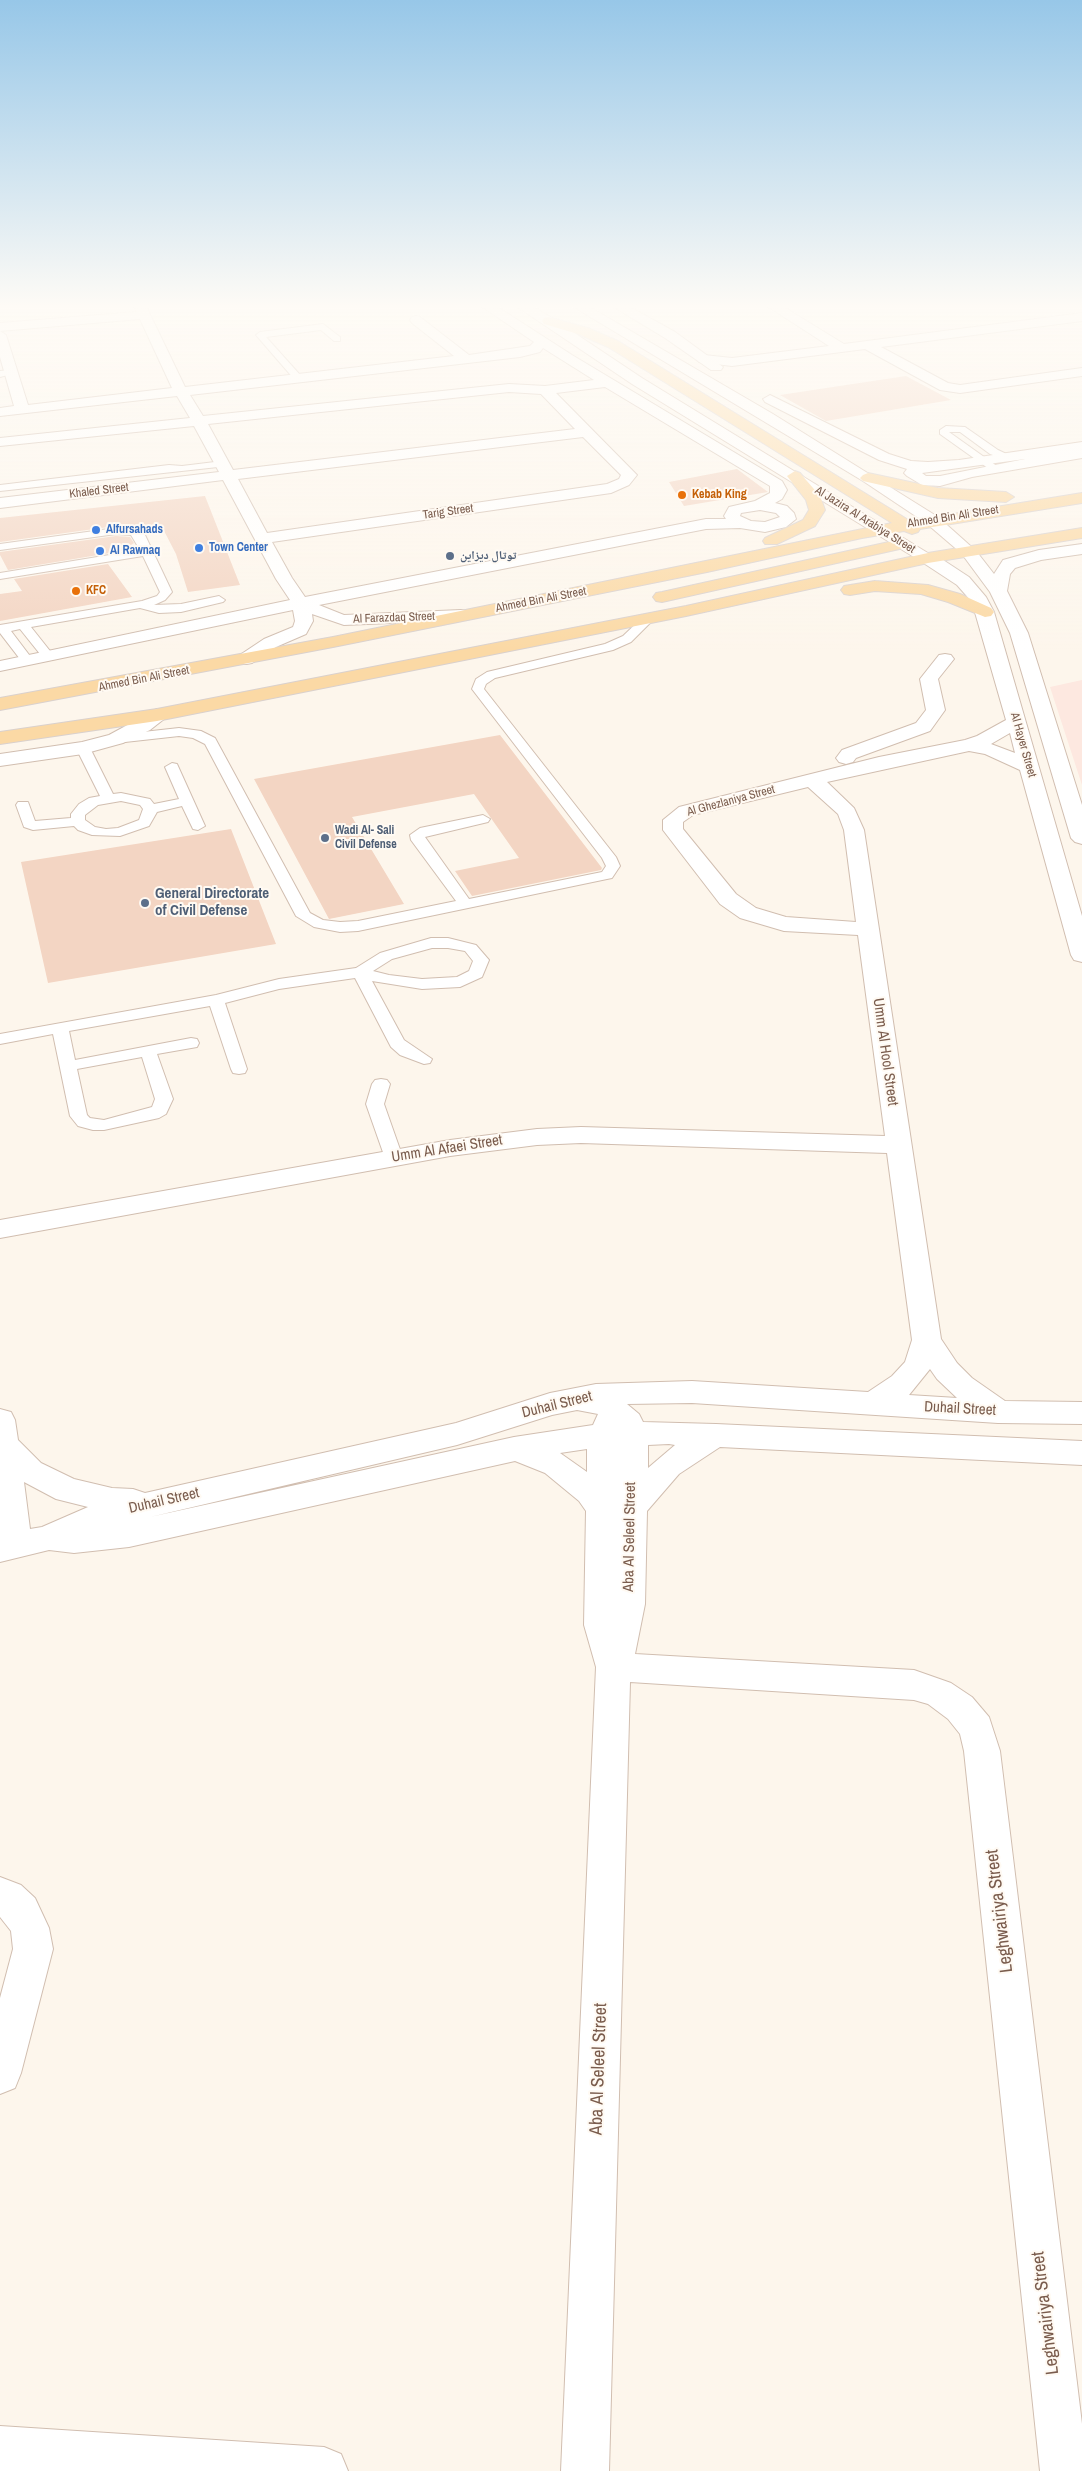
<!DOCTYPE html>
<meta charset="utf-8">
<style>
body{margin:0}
canvas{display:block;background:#fdf6ec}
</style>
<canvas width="1082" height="2471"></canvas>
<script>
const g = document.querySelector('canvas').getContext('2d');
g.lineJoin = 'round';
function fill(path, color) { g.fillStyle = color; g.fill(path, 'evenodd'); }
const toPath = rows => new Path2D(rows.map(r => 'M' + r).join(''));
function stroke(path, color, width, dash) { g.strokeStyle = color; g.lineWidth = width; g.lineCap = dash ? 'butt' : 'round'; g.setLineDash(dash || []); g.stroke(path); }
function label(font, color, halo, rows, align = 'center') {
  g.font = font + ' "Archivo Narrow","Noto Naskh Arabic",sans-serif'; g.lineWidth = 4; g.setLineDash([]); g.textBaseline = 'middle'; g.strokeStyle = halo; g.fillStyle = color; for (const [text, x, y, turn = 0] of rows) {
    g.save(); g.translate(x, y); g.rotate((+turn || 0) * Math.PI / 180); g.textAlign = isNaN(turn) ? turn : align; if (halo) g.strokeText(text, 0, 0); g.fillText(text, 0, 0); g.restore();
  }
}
fill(toPath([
 [1082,680,1082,785,1050,687]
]), '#fde8e0');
fill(toPath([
 [906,376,951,400,826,421,780,395],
 [737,469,768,492,684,506,669,482],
 [205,496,240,585,188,592,176,554,161,525,147,535,138,528,116,526,0,542,0,518],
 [116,536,130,537,134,543,122,551,8,570,0,555,0,552],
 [108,564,132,597,0,621,0,594,22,591,14,579],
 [500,735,602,868,601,870,472,896,455,871,519,858,474,794,352,817,404,904,329,919,254,779],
 [231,829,276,944,48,983,21,862]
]), '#f3d5c3');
const lane = toPath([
 [323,324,340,337,340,341,334,341,321,330,266,337,301,376,303,378,298,381,295,380,256,335,260,332,323,324],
 [0,371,11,370,16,373,0,377,0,371],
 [946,426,965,427,998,450,1015,458,1010,461,990,454,960,432,949,432,1001,469,996,472,992,471,940,434,940,430,946,426],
 [223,461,227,462,227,466,0,491,0,485,169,465,182,466,223,461],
 [116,528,138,530,145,535,172,592,165,600,154,605,181,604,219,596,225,600,223,602,181,612,159,613,140,608,31,627,54,656,48,660,44,659,20,629,11,631,33,660,27,664,23,663,0,633,0,625,142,601,157,596,160,592,143,556,0,579,0,573,140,550,131,535,116,534,0,550,0,544,116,528],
 [648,615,654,619,631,642,613,650,495,678,486,684,484,689,616,857,620,866,612,878,607,879,358,931,340,932,314,927,296,916,205,744,193,738,179,736,116,743,109,739,116,735,179,728,201,731,215,738,310,913,323,920,340,922,358,921,456,901,411,840,410,835,420,828,483,815,490,819,488,822,425,837,469,899,602,872,606,866,602,858,472,689,476,679,487,672,605,644,623,636,644,616,648,615],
 [83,744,90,748,113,794,121,793,145,798,150,799,154,804,179,799,165,767,172,763,177,764,205,826,198,830,193,829,182,806,157,812,149,826,120,836,92,835,78,830,74,826,33,830,24,827,16,805,18,802,28,802,35,821,71,818,71,814,79,804,89,798,100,796,76,748,83,744],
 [121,801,140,805,143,809,139,820,118,828,106,829,95,827,85,820,85,815,98,805,121,801],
 [431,938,448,938,476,945,489,960,482,977,460,987,422,989,372,981,404,1040,432,1059,430,1063,424,1064,400,1055,391,1047,355,978,279,989,225,1003,247,1069,245,1073,239,1074,233,1073,231,1069,210,1006,69,1031,75,1060,191,1038,197,1039,199,1043,197,1047,157,1054,173,1099,166,1114,159,1118,104,1130,93,1130,78,1126,70,1116,53,1034,0,1044,0,1034,216,995,279,979,356,968,380,953,431,938],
 [432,948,448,948,465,951,473,961,469,971,457,977,422,979,389,975,373,971,392,959,432,948],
 [142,1057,155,1099,152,1107,104,1120,90,1118,87,1115,77,1069,142,1057],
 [381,1079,387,1080,390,1084,384,1104,403,1158,400,1162,394,1164,388,1162,385,1158,366,1104,372,1084,375,1080,381,1079]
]);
const street = toPath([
 [134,306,146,306,185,387,454,356,412,323,410,320,412,317,416,316,420,317,469,355,530,346,534,342,481,306,496,306,572,355,782,481,787,490,782,499,775,503,787,506,794,513,796,519,786,527,765,532,740,528,706,529,319,605,344,615,461,610,467,611,470,615,467,619,461,620,344,625,312,614,313,621,306,634,276,647,252,663,246,664,240,663,237,659,240,655,264,639,293,627,295,621,293,610,0,671,0,661,290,600,276,579,223,480,0,508,0,498,219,472,194,426,0,446,0,438,190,418,177,396,0,416,0,408,14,406,0,357,0,331,6,335,28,405,172,388,140,319,0,331,0,323,137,312,134,306],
 [543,348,594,380,545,386,509,384,203,416,190,395,520,357,540,352,543,348],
 [605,387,770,486,770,493,755,501,729,507,724,516,726,519,706,519,305,597,292,578,272,542,611,493,629,485,637,475,634,472,556,393,605,387],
 [509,392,541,394,575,429,233,470,208,424,509,392],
 [583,437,621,475,619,479,607,484,267,533,238,479,583,437],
 [760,510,776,513,780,517,765,522,751,521,740,516,741,513,760,510],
 [767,306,782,306,844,344,1082,313,1082,321,881,347,948,383,960,385,1082,368,1082,376,960,393,940,390,865,349,732,366,699,362,697,359,699,356,704,355,732,358,829,346,767,306],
 [1082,544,1082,554,1041,560,1015,568,1010,574,1007,591,1028,633,1082,805,1082,844,1075,842,1071,838,1010,633,990,592,959,550,961,547,973,547,994,574,1003,560,1039,550,1082,544],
 [928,553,934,554,969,577,986,597,994,612,1082,916,1082,962,1074,960,1071,955,1020,770,985,754,969,751,827,782,854,808,864,830,941,1339,957,1363,972,1378,1005,1401,1082,1402,1082,1424,998,1423,692,1403,627,1404,639,1414,643,1422,716,1424,1082,1441,1082,1465,720,1447,679,1474,647,1511,645,1604,635,1654,914,1670,951,1683,972,1697,989,1717,1000,1751,1082,2424,1082,2471,1040,2471,964,1751,960,1734,948,1719,928,1704,914,1700,630,1682,609,2471,561,2471,596,1667,584,1625,586,1511,579,1501,545,1473,515,1461,129,1547,74,1553,49,1550,0,1562,0,1409,11,1412,15,1420,18,1440,41,1463,74,1479,112,1488,133,1489,145,1493,456,1423,550,1393,596,1384,692,1381,868,1392,892,1376,905,1362,912,1340,887,1153,581,1143,537,1145,450,1156,0,1238,0,1220,450,1140,537,1129,581,1127,885,1136,858,935,784,931,740,918,720,904,663,830,663,820,679,807,879,757,965,740,977,736,1006,720,972,602,957,585,922,562,920,558,922,554,928,553],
 [1010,733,1015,753,991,744,1010,733],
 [808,787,838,814,844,830,856,922,786,917,756,908,736,894,683,829,683,822,693,815,808,787],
 [930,1369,937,1379,957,1398,909,1395,930,1369],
 [577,1410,598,1414,593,1425,514,1437,150,1517,457,1445,552,1415,577,1410],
 [648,1445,669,1444,675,1445,648,1468,648,1445],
 [587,1449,587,1472,560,1453,587,1449],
 [24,1482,56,1499,88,1507,42,1527,30,1529,24,1482],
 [945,654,951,655,954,659,938,679,945,710,930,731,856,758,853,762,846,764,839,762,836,758,842,750,916,723,926,710,920,679,939,655,945,654],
 [157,709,164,711,167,715,164,719,150,730,123,743,83,754,0,766,0,754,82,742,109,735,157,709],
 [0,1877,21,1885,35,1898,49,1928,53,1949,21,2073,15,2088,0,2094,0,1998,13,1949,11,1931,0,1917,0,1877],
 [0,2426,324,2447,341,2454,348,2471,0,2471,0,2426]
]);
const secondary = toPath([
 [516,306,532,306,552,318,642,378,936,558,934,562,928,563,922,562,632,384,516,306],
 [572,306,588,306,773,414,938,517,975,550,973,553,961,553,926,523,863,481,572,306],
 [612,306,628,306,675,332,723,367,721,370,711,370,665,338,612,306],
 [770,395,889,454,911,461,928,462,959,460,1082,442,1082,458,972,477,940,486,922,485,907,476,904,473,907,469,879,460,765,402,763,399,770,395],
 [1025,459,940,476,926,476,922,473,1025,459]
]);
const primary = toPath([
 [548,317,588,328,618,341,910,521,1082,493,1082,503,920,529,918,532,912,534,904,531,862,538,707,572,333,647,0,710,0,698,333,637,892,523,608,347,578,334,544,324,542,321,544,318,548,317],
 [795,471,800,473,820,496,825,510,815,526,777,544,765,544,763,541,765,538,803,520,809,510,806,500,787,476,795,471],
 [868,473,938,488,1006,492,1014,497,1006,502,938,498,863,481,860,478,863,475,868,473],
 [1082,528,1082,538,928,563,686,616,157,721,0,744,0,732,157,709,686,606,928,553,1082,528],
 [898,540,904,542,906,545,904,548,662,602,656,601,653,597,656,593,662,592,898,540],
 [875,581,928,585,960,594,991,608,994,612,991,616,985,617,948,602,921,594,875,591,850,595,844,594,841,590,844,586,875,581]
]);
stroke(lane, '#d1beb0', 2);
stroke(street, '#d1beb0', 2);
stroke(secondary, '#d6c0b0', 2);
stroke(primary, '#dad1cd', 2);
fill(lane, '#fff');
fill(street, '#fff');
fill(secondary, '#fff');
fill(primary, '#fbd9a5');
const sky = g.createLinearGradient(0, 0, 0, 652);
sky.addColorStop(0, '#97c7e8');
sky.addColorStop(0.47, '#fefbf6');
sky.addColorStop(1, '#fefbf600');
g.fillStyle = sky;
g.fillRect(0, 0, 1082, 652);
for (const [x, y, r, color] of [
 [682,495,5,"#e8710a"],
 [96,530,5,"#3f7fe0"],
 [199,548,5,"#3f7fe0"],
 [100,551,5,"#3f7fe0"],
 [450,556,5,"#5c6f8a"],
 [76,591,5,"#e8710a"],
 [325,838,5,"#5c6f8a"],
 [145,903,5,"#5c6f8a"]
]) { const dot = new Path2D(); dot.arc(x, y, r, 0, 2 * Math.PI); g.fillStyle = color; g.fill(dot); stroke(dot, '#fffaf3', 2); }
label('12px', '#7a5c4d', '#fffaf3', [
 ["Khaled Street",99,491,-7],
 ["Tarig Street",448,512,-8],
 ["Ahmed Bin Ali Street",953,517,-9],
 ["Al Jazira Al Arabiya Street",865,520,32],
 ["Ahmed Bin Ali Street",541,600,-11],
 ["Al Farazdaq Street",394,618,-2],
 ["Ahmed Bin Ali Street",144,679,-11],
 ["Al Hayer Street",1023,745,74],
 ["Al Ghezlaniya Street",731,801,-15]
]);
label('bold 12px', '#c56008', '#fffaf3', [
 ["Kebab King",692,495],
 ["KFC",86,591]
], 'left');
label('bold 12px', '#366cbe', '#fffaf3', [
 ["Alfursahads",106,530],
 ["Town Center",209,548],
 ["Al Rawnaq",110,551]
], 'left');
label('bold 12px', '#4e5e75', '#fffaf3', [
 ["توتال ديزاين",460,556],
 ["Wadi Al- Sali",335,831],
 ["Civil Defense",335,845]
], 'left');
label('bold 15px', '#4e5e75', '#fffaf3', [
 ["General Directorate",155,894],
 ["of Civil Defense",155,911]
], 'left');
label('15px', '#7a5c4d', '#fffaf3', [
 ["Umm Al Hool Street",885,1052,82],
 ["Umm Al Afaei Street",447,1149,-9],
 ["Duhail Street",557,1405,-14],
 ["Duhail Street",960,1409,3],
 ["Duhail Street",164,1501,-13],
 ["Aba Al Seleel Street",630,1537,-89]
]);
label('18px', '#7a5c4d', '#fffaf3', [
 ["Leghwairiya Street",1000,1911,-97],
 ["Aba Al Seleel Street",599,2069,-88],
 ["Leghwairiya Street",1046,2313,-97]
]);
</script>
